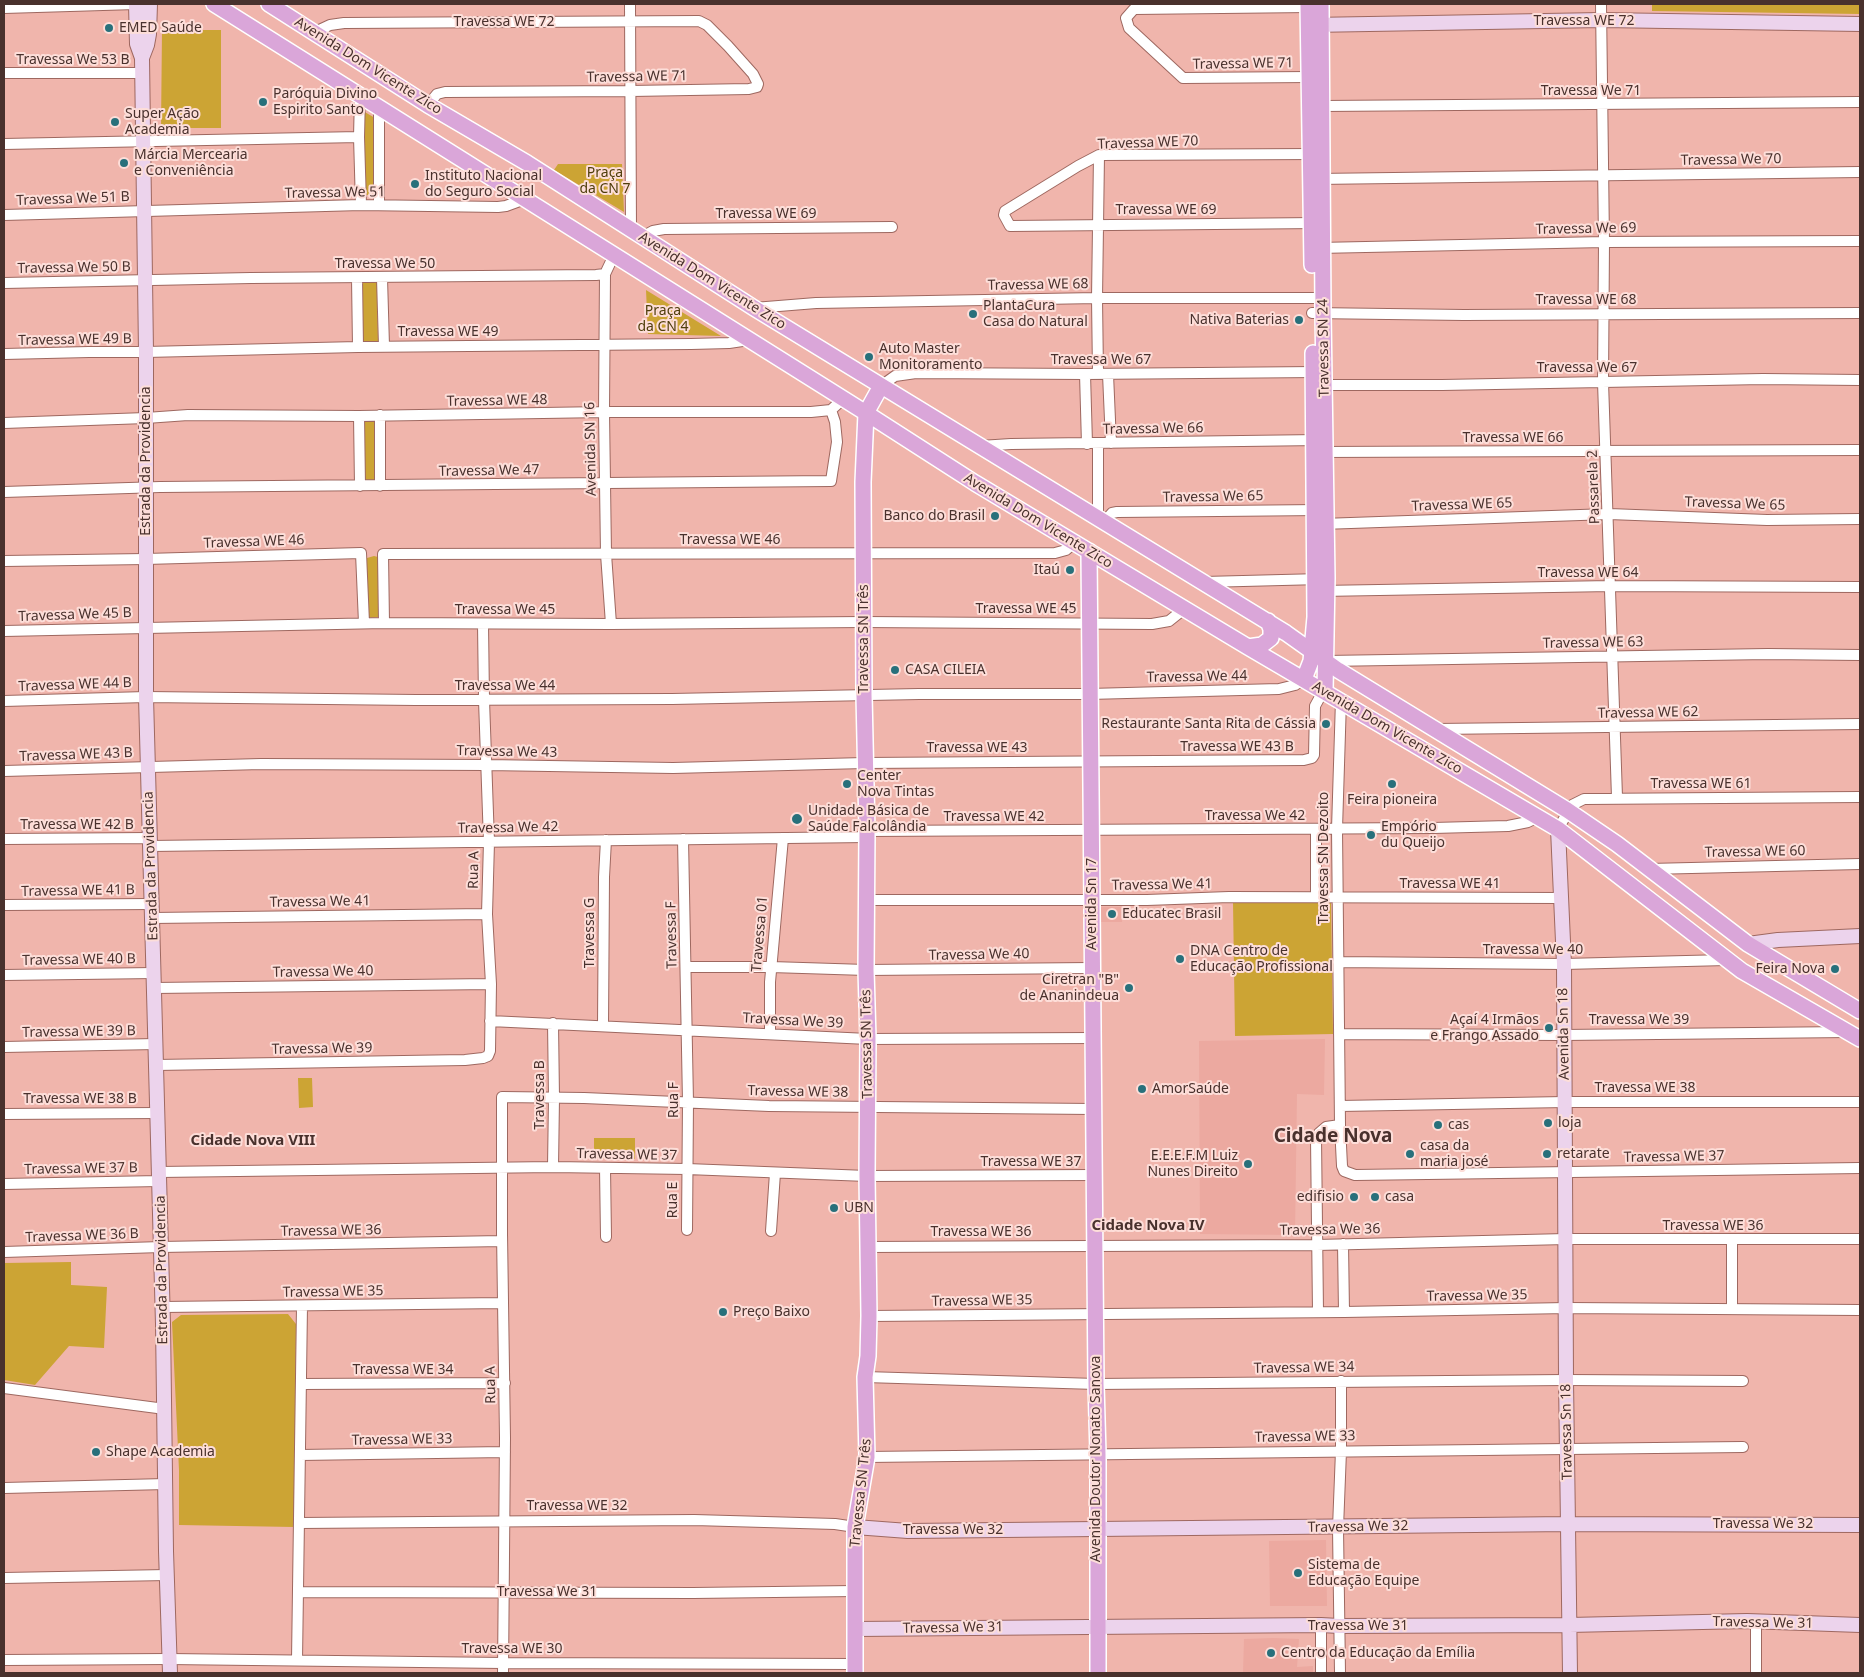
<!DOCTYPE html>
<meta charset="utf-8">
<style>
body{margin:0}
#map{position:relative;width:1864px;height:1677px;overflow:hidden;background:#f0b5ac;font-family:"Noto Sans",sans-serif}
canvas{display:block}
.frame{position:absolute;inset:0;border:5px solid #49312d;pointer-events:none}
</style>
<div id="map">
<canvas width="1864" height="1677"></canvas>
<div class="frame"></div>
</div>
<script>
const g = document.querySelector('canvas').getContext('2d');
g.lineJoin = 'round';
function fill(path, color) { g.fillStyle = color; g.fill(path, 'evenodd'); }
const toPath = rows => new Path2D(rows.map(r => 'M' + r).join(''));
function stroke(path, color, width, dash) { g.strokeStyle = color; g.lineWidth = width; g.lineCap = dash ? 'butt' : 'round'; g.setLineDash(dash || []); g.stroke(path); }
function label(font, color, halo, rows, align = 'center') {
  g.font = font + ' "Noto Sans",sans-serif'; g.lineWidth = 4; g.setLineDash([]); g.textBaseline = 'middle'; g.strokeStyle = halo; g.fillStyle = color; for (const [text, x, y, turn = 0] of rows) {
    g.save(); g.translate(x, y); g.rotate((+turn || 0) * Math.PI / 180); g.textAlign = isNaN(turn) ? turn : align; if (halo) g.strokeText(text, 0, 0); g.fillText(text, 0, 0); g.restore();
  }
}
fill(toPath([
 [1101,907,1123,907,1122,922,1101,922],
 [1325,1039,1324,1095,1297,1094,1295,1235,1200,1234,1199,1041],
 [1326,1540,1327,1606,1270,1606,1269,1541],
 [1273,1638,1299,1639,1297,1667,1313,1666,1313,1673,1243,1673,1244,1639]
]), '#eca9a0');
fill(toPath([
 [1652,4,1860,4,1860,14,1652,11],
 [162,30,221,30,221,128,161,128],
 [363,111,375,118,375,195,361,195],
 [558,164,622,164,624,212,554,170],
 [377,282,378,342,363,342,363,283],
 [646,290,721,336,648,334],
 [380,415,380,486,360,486,359,416],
 [374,556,378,557,379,617,367,618,367,558],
 [1331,901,1333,1034,1235,1036,1233,902],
 [298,1078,312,1078,313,1107,299,1108],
 [594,1138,635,1138,635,1159,594,1158],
 [71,1262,71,1285,107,1287,104,1348,69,1346,35,1385,4,1380,4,1263],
 [288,1314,296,1324,294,1527,179,1525,179,1470,172,1322,181,1315]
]), '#cca434');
const street = toPath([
 [630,4,631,230],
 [1601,4,1604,242,1603,382,1617,797],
 [1309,7,1134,9,1126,18,1129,28,1183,78,1309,77],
 [4,8,136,4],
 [315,32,330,25,344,23,699,21,707,25,728,46,753,74,758,84,757,87,749,89,631,91,445,92,437,94,428,105],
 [4,73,142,73],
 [360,95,359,137,361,205],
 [1322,106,1860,102],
 [379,107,379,205],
 [4,144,359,137],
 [1317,154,1099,155,1078,166,1005,211,1004,215,1010,226,1317,223],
 [1316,179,1860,172],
 [4,215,361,205,498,207,506,206,525,199],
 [642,237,653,231,664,229,892,227],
 [1318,248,1604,242,1860,241],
 [605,274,604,412,606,554,611,624],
 [357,278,358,347],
 [382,278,384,346],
 [4,283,251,278,596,275,605,274,614,255],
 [754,308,816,303,1097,298,1323,298],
 [1312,313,1464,315,1860,313],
 [4,354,89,352,146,352,358,347,691,344,729,343,749,340],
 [1085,374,1087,444],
 [1098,374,1097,298,1099,155],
 [1108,374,1111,443],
 [1319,385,1442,385,1763,379,1860,380],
 [881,386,895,376,916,373,1085,374,1317,372],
 [380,415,380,486],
 [359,416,360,486],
 [4,423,146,418,188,415,359,416,604,412,811,412,831,410,843,399],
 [1098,444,1098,518],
 [980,446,1011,444,1319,440],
 [1319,452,1860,450],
 [4,492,160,487,831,481,837,442,835,422,831,410],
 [1105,521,1112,513,1117,512,1320,510],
 [1322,524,1609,514,1767,520,1860,519],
 [4,561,146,559,361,553,364,623],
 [1204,582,1321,579],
 [1321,591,1611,586,1860,587],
 [384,623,383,554,1055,553,1066,550,1074,543],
 [4,631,384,623,611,624,864,622,1152,624,1169,621,1184,609],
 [1326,661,1768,654,1860,655],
 [1341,700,1337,829,1340,1125,1342,1166,1344,1171,1355,1175,1860,1168],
 [4,701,146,697,416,700,672,699,919,694,1089,694,1279,689,1295,685,1304,679],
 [1437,729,1860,724],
 [4,771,261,764,487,765,673,768,864,763,1304,760,1312,758,1314,755,1315,706,1321,695,1325,692],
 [1558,829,1572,805,1584,799,1860,797],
 [867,831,1433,828,1508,826,1528,822,1538,817],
 [4,839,150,838],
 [683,839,688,1102,687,1230],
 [150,846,866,837],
 [1649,869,1860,864],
 [1316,897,1316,829],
 [867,900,1147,900,1229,897,1562,898],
 [4,905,152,904],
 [152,918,487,914],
 [1338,962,1564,964,1727,960],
 [686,967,771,967,866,970,1092,968],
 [4,975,154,973],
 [154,988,491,984],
 [490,1021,868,1039,1094,1038],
 [553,1023,554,1098,553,1167],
 [603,1026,604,877,606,840],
 [770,1034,770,982,783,838],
 [1339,1034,1563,1035,1848,1032],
 [4,1047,156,1044],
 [156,1065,465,1060,483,1058,488,1056,490,1051,491,984,487,914,489,842,484,700,483,624],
 [1340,1106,1565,1102,1860,1102],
 [4,1114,157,1113],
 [605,1168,606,1237],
 [159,1172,553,1167,687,1169,867,1176,1094,1175],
 [4,1184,159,1181],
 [771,1231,775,1173],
 [1343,1244,1344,1312],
 [868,1247,1317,1245,1566,1239,1860,1239],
 [4,1252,161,1247,502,1241],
 [163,1307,503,1303],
 [1732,1309,1732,1240],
 [1318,1312,1316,1138,1319,1133,1326,1127,1340,1125],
 [869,1316,1344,1312,1567,1308,1860,1310],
 [865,1377,1096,1384,1566,1380,1743,1381],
 [301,1384,505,1383],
 [4,1388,165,1409],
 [300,1455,505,1452],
 [867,1457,1743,1447],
 [4,1488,166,1484],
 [299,1523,694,1520,835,1524,855,1527],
 [4,1578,167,1575],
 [298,1592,693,1593,855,1591],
 [1321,1625,1321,1673],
 [4,1660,169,1659,503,1663,855,1664],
 [297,1660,302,1306],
 [503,1673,505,1438,502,1233,502,1097,584,1098,769,1106,1093,1109],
 [1340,1673,1338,1528,1341,1451,1341,1381],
 [1756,1673,1756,1622]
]);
const secondary = toPath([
 [136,4,137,44,142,58,146,352,146,697,163,1324,166,1551,170,1673],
 [1311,25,1602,20,1860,24],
 [142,58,147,45,149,34,150,4],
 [1558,829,1564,964,1566,1380,1570,1673],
 [1748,944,1778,940,1860,936],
 [855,1527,908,1531,1569,1524,1860,1525],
 [856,1629,1321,1625,1339,1626,1569,1625,1747,1621,1860,1625]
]);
const primary = toPath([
 [214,4,866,413,975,483,1248,647,1558,829,1742,971,1860,1039],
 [269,4,428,105,527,163,754,308,1286,633,1338,670,1567,810,1617,844,1748,944,1860,1011],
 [1308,4,1312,265],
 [1321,4,1323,313,1327,578,1325,692],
 [1089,551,1096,1384,1098,1454,1098,1673],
 [1248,647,1262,645,1271,638,1271,629,1268,621],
 [1304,679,1311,661,1315,617,1313,353],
 [855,1673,855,1527,867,1457,865,1377,868,1356,869,1316,867,1176,868,1039,866,970,867,831,864,695,863,482,866,413,881,386]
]);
stroke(street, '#9e6860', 12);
stroke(secondary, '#9e6860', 16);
stroke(primary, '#fff', 18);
stroke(street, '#fff', 10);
stroke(secondary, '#ecd3ec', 14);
stroke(primary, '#daa6d9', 15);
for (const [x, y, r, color] of [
 [109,28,5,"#28707b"],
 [263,102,5,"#28707b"],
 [115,122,5,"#28707b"],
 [124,163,5,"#28707b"],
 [415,184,5,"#28707b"],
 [973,314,5,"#28707b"],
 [1299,320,5,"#28707b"],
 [869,357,5,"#28707b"],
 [995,516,5,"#28707b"],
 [1070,570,5,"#28707b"],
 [895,670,5,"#28707b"],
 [1326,724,5,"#28707b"],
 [847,784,5,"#28707b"],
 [1392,784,5,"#28707b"],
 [797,819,6,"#28707b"],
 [1371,835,5,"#28707b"],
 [1112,914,5,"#28707b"],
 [1180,959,5,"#28707b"],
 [1835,969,5,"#28707b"],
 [1129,988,5,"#28707b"],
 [1549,1028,5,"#28707b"],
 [1142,1089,5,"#28707b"],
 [1548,1123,5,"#28707b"],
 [1438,1125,5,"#28707b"],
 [1410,1154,5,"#28707b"],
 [1547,1154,5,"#28707b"],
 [1248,1164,5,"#28707b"],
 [1354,1197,5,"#28707b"],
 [1375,1197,5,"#28707b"],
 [834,1208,5,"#28707b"],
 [723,1312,5,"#28707b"],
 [96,1452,5,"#28707b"],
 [1298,1573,5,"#28707b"],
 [1271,1653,5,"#28707b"]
]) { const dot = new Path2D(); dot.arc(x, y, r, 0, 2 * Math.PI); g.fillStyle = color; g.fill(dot); stroke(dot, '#fdded9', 2); }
label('14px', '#49312d', '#fdded9', [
 ["Travessa WE 72",1584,21],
 ["Travessa WE 72",504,22],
 ["Travessa We 53 B",73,60],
 ["Travessa WE 71",1243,64,-1],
 ["Avenida Dom Vicente Zico",368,66,32],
 ["Travessa WE 71",637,77,-1],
 ["Travessa We 71",1591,91],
 ["Travessa WE 70",1148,143,-2],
 ["Travessa We 70",1731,160,-1],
 ["Travessa We 51",335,193,-1],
 ["Travessa We 51 B",73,199,-2],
 ["Travessa WE 69",1166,210],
 ["Travessa WE 69",766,214],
 ["Travessa We 69",1586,229,-1],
 ["Travessa We 50",385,264],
 ["Travessa We 50 B",74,268,-1],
 ["Avenida Dom Vicente Zico",712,281,32],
 ["Travessa WE 68",1038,285,-1],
 ["Travessa WE 68",1586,300],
 ["Travessa WE 49",448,332],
 ["Travessa WE 49 B",75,340,-1],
 ["Travessa SN 24",1324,348,-91],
 ["Travessa We 67",1101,360],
 ["Travessa We 67",1587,368],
 ["Travessa WE 48",497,401,-1],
 ["Travessa We 66",1153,429,-1],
 ["Travessa WE 66",1513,438],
 ["Avenida SN 16",591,449,-91],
 ["Estrada da Providencia",146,461,-90],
 ["Travessa We 47",489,471,-1],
 ["Passarela 2",1594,487,-92],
 ["Travessa We 65",1213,497,-1],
 ["Travessa We 65",1735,504,2],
 ["Travessa WE 65",1462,505,-2],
 ["Avenida Dom Vicente Zico",1038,521,31],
 ["Travessa WE 46",730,540],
 ["Travessa WE 46",254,542,-2],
 ["Travessa WE 64",1588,573],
 ["Travessa WE 45",1026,609],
 ["Travessa We 45",505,610],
 ["Travessa We 45 B",75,615,-2],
 ["Travessa SN Três",864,639,-90],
 ["Travessa WE 63",1593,643,-1],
 ["Travessa We 44",1197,677,-1],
 ["Travessa WE 44 B",75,685,-2],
 ["Travessa We 44",505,686],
 ["Travessa WE 62",1648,713,-1],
 ["Avenida Dom Vicente Zico",1387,728,30],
 ["Travessa WE 43 B",1237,747],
 ["Travessa WE 43",977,748],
 ["Travessa We 43",507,752,1],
 ["Travessa WE 43 B",76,755,-2],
 ["Travessa WE 61",1701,784],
 ["Travessa We 42",1255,816],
 ["Travessa WE 42",994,817],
 ["Travessa WE 42 B",77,825],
 ["Travessa We 42",508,828,-1],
 ["Travessa WE 60",1755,852,-1],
 ["Travessa SN Dezoito",1324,858,-90],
 ["Estrada da Providencia",151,866,-92],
 ["Rua A",474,870,-89],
 ["Travessa WE 41",1450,884],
 ["Travessa We 41",1162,885,-1],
 ["Travessa WE 41 B",78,891,-1],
 ["Travessa We 41",320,902,-1],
 ["Avenida Sn 17",1092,904,-90],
 ["Travessa G",590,933,-90],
 ["Travessa 01",760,934,-85],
 ["Travessa F",672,935,-91],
 ["Travessa We 40",1533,950],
 ["Travessa We 40",979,955,-1],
 ["Travessa WE 40 B",79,960,-1],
 ["Travessa We 40",323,972,-1],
 ["Travessa We 39",1639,1020],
 ["Travessa We 39",793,1021,3],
 ["Travessa WE 39 B",79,1032,-1],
 ["Avenida Sn 18",1564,1034,-91],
 ["Travessa SN Três",867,1044,-91],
 ["Travessa We 39",322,1049,-1],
 ["Travessa WE 38",1645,1088],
 ["Travessa WE 38",798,1092,1],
 ["Travessa B",540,1095,-90],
 ["Travessa WE 38 B",80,1099],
 ["Rua F",674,1100,-90],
 ["Travessa WE 37",627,1155,1],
 ["Travessa WE 37",1674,1157,-1],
 ["Travessa WE 37",1031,1162],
 ["Travessa WE 37 B",81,1169,-1],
 ["Rua E",673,1200,-90],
 ["Travessa WE 36",1713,1226],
 ["Travessa We 36",1330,1230,-1],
 ["Travessa WE 36",331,1231,-1],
 ["Travessa WE 36",981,1232],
 ["Travessa WE 36 B",82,1236,-2],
 ["Estrada da Providencia",162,1270,-91],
 ["Travessa WE 35",333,1292,-1],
 ["Travessa We 35",1477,1296,-1],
 ["Travessa WE 35",982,1301,-1],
 ["Travessa WE 34",1304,1368,-1],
 ["Travessa WE 34",403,1370],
 ["Rua A",491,1385,-91],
 ["Travessa Sn 18",1567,1432,-91],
 ["Travessa WE 33",1305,1437,-1],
 ["Travessa WE 33",402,1440,-1],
 ["Avenida Doutor Nonato Sanova",1096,1459,-90],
 ["Travessa SN Três",861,1493,-84],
 ["Travessa WE 32",577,1506],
 ["Travessa We 32",1763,1524],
 ["Travessa We 32",1358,1527,-1],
 ["Travessa We 32",953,1530],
 ["Travessa We 31",547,1592],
 ["Travessa We 31",1763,1623,1],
 ["Travessa We 31",1358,1626],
 ["Travessa We 31",953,1628,-1],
 ["Travessa WE 30",512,1649]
]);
label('14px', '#49312d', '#fdded9', [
 ["EMED Saúde",119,28],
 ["Paróquia Divino",273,94],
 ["Espirito Santo",273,110],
 ["Super Ação",125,114],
 ["Academia",125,130],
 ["Márcia Mercearia",134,155],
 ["e Conveniência",134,171],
 ["Instituto Nacional",425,176],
 ["do Seguro Social",425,192],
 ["PlantaCura",983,306],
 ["Casa do Natural",983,322],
 ["Nativa Baterias",1289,320,"right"],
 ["Auto Master",879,349],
 ["Monitoramento",879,365],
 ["Banco do Brasil",985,516,"right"],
 ["Itaú",1060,570,"right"],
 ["CASA CILEIA",905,670],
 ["Restaurante Santa Rita de Cássia",1316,724,"right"],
 ["Center",857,776],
 ["Nova Tintas",857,792],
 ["Feira pioneira",1392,800,"center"],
 ["Unidade Básica de",808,811],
 ["Saúde Falcolândia",808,827],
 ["Empório",1381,827],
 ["du Queijo",1381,843],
 ["Educatec Brasil",1122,914],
 ["DNA Centro de",1190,951],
 ["Educação Profissional",1190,967],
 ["Feira Nova",1825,969,"right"],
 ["Ciretran \"B\"",1119,980,"right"],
 ["de Ananindeua",1119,996,"right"],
 ["Açaí 4 Irmãos",1539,1020,"right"],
 ["e Frango Assado",1539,1036,"right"],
 ["AmorSaúde",1152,1089],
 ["loja",1558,1123],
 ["cas",1448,1125],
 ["casa da",1420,1146],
 ["maria josé",1420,1162],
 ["retarate",1557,1154],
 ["E.E.E.F.M Luiz",1238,1156,"right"],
 ["Nunes Direito",1238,1172,"right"],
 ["edifisio",1344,1197,"right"],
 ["casa",1385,1197],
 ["UBN",844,1208],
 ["Preço Baixo",733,1312],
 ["Shape Academia",106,1452],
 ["Sistema de",1308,1565],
 ["Educação Equipe",1308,1581],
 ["Centro da Educação da Emília",1281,1653]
], 'left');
label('14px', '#4f3e0b', '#fdded9', [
 ["Praça",605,173],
 ["da CN 7",605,189],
 ["Praça",663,311],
 ["da CN 4",663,327]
]);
label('bold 15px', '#49312d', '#fdded9', [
 ["Cidade Nova VIII",253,1141],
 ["Cidade Nova IV",1148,1226]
]);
label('bold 19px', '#49312d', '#fdded9', [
 ["Cidade Nova",1333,1137]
]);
</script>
